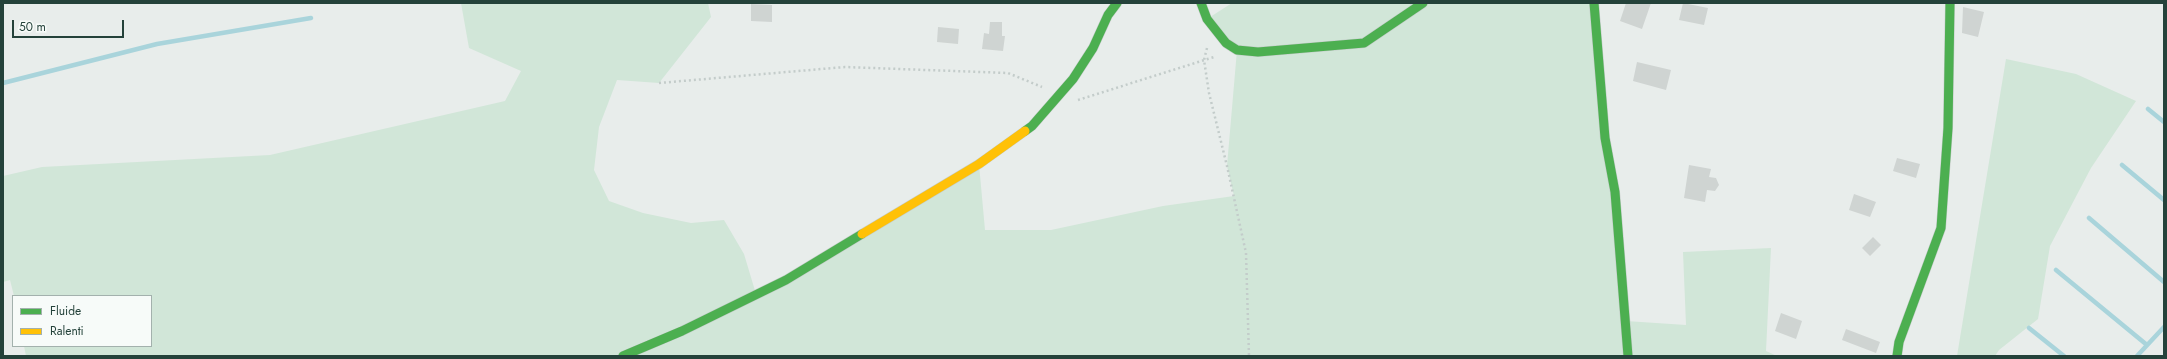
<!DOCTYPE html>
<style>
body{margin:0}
#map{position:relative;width:2167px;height:359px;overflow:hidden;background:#e8edeb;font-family:Jost,sans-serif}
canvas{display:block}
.frame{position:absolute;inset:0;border:4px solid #24423a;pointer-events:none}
.legend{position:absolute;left:12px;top:295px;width:140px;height:52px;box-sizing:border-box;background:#f7fbf9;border:1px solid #a3b1ad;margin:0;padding:5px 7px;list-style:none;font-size:12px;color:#24423a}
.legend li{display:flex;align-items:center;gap:8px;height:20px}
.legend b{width:20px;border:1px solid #a3b1ad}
.scale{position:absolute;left:12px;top:20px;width:112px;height:18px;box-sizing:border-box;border:2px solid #24423a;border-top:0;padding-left:5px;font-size:12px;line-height:14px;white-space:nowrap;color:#24423a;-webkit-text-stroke:3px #f7fbf9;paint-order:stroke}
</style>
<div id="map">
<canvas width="2167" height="359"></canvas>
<div class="frame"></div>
<ul class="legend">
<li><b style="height:5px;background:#4caf50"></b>Fluide</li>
<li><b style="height:5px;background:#ffc107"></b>Ralenti</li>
</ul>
<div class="scale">50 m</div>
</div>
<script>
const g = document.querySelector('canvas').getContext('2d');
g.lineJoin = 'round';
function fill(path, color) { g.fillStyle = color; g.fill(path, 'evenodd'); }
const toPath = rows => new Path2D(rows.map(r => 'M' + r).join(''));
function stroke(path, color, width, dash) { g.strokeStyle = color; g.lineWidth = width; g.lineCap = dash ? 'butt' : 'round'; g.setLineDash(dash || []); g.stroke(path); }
fill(toPath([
 [461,3,708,3,711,17,659,83,617,80,599,127,594,170,609,201,643,213,691,223,724,220,744,254,756,294,979,164,985,230,1051,230,1163,206,1234,196,1227,166,1237,50,1207,19,1232,3,1594,3,1626,321,1686,325,1683,252,1771,248,1766,351,1777,356,26,356,24,346,151,346,151,296,14,296,10,280,3,282,3,176,42,167,270,155,505,101,521,71,469,48],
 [2006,59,2076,74,2136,101,2091,168,2050,246,2038,319,1999,350,1995,356,1957,356]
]), '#d1e6d8');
stroke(toPath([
 [3,83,157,44,311,18],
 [2148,109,2164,122],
 [2122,165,2164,200],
 [2089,218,2164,282],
 [2056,270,2147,345],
 [2029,328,2064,356],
 [2137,356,2164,327]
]), '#a9d4db', 4.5);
fill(toPath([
 [1626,3,1651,3,1642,29,1620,21],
 [1683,3,1708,8,1704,25,1679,20],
 [751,4,772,5,772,22,751,21],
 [1963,7,1984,12,1978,37,1962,33],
 [990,22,1002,22,1002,36,1005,36,1003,51,982,49,984,33,989,34],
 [938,27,959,29,958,44,937,42],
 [1637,62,1671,70,1666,90,1633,81],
 [1897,158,1920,164,1916,178,1893,171],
 [1689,165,1711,169,1709,177,1716,178,1719,185,1715,191,1707,190,1705,202,1684,198],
 [1854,194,1876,202,1870,217,1849,210],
 [1873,237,1881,245,1870,256,1862,248],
 [1781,313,1802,321,1796,339,1775,331],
 [1846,329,1880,342,1876,353,1842,340]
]), '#cfd4d2');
const fast = toPath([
 [1201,3,1207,19,1226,43,1237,50,1258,52,1364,43,1423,3],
 [1594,3,1605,138,1615,192,1628,356],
 [1025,131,1032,126,1073,79,1093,48,1108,15,1117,3],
 [623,356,682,331,786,280,862,234],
 [1897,356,1899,342,1941,228,1948,128,1950,3]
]);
const slow = toPath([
 [862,234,979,164,1025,131]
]);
stroke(fast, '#c3cbc8', 10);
stroke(slow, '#c3cbc8', 10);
stroke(toPath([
 [1207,48,1204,60,1209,93,1227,166,1246,253,1249,356],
 [659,83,845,67,1008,73,1042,87],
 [1078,100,1214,57]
]), '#c3ccca', 2.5, [2, 3]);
stroke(fast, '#4caf50', 9);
stroke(slow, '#ffc107', 9);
</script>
